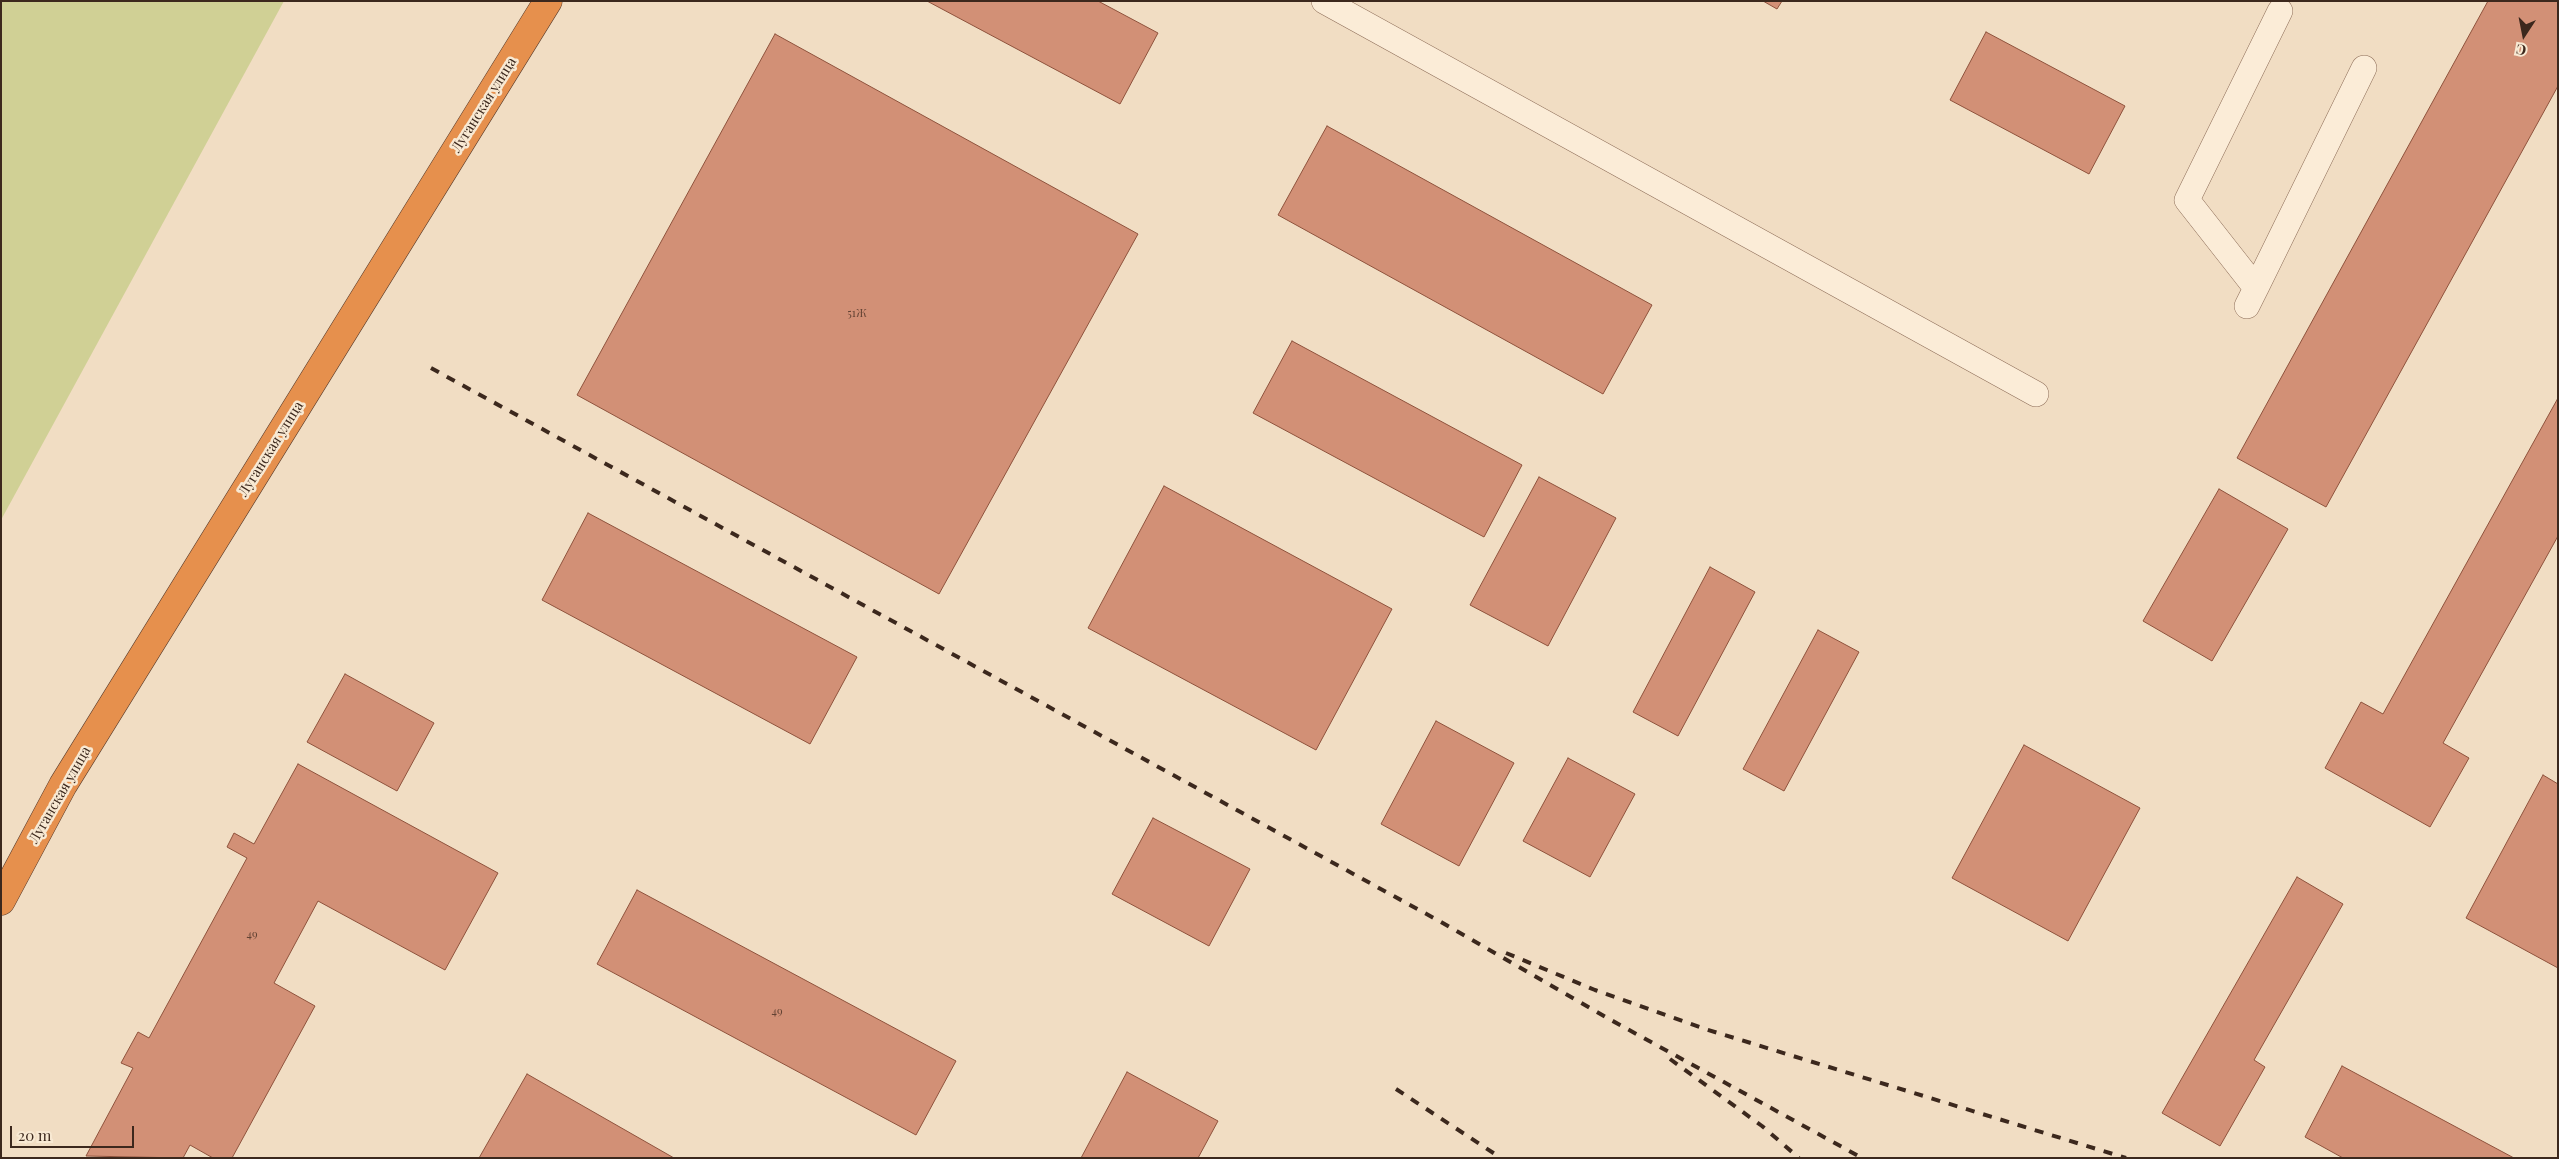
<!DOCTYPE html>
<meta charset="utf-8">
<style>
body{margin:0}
#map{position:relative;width:2559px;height:1159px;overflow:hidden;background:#f1ddc3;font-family:"Playfair Display",serif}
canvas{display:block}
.frame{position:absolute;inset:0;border:2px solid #3c281d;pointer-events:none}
.north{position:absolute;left:2499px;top:10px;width:50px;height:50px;-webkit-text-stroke:4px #f8e9d3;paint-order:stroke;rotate:191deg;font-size:14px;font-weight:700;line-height:20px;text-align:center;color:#3c281d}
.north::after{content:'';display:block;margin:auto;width:18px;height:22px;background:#3c281d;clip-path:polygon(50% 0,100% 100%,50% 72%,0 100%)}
.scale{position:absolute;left:10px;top:1126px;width:124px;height:22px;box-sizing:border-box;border:2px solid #3c281d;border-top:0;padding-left:6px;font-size:15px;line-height:18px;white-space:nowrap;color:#3c281d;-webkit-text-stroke:4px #f8e9d3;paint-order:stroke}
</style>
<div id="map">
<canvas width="2559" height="1159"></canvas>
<div class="frame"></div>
<div class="north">С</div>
<div class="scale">20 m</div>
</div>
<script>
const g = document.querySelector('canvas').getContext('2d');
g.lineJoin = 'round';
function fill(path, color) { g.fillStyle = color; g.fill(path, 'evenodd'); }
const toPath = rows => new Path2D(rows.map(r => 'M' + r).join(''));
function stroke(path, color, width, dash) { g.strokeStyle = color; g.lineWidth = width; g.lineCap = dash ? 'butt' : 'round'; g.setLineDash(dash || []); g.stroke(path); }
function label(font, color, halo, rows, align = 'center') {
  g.font = font + ' "Playfair Display",serif'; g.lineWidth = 5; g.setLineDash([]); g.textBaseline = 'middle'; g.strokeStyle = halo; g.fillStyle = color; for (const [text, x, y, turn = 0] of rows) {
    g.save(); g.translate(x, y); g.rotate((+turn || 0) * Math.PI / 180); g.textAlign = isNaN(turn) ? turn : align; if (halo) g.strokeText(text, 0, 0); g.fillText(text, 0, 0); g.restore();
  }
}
fill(toPath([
 [1,1,284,1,1,520]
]), '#d0d095');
const building = toPath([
 [927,1,1098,1,1158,33,1120,104,927,1],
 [1763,1,1782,1,1777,9,1763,1],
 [2488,1,2558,1,2558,86,2326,507,2237,458,2488,1],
 [1986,32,2125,106,2089,174,1950,100,1986,32],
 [775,34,1138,234,939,594,577,395,775,34],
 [1327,126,1652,305,1603,394,1278,215,1327,126],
 [1292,341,1522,465,1484,537,1253,413,1292,341],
 [2558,398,2558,536,2443,743,2469,758,2430,827,2325,768,2361,702,2383,714,2558,398],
 [1539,477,1616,518,1548,646,1470,605,1539,477],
 [1164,486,1392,609,1316,750,1088,628,1164,486],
 [2219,489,2288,529,2212,661,2143,621,2219,489],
 [588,513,857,657,810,744,542,600,588,513],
 [1710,567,1755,592,1678,736,1633,712,1710,567],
 [1818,630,1859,652,1784,791,1743,769,1818,630],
 [345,674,434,723,397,791,307,742,345,674],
 [1436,721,1514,763,1459,866,1381,824,1436,721],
 [2024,745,2140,808,2068,941,1952,878,2024,745],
 [1568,758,1635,794,1590,877,1523,841,1568,758],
 [298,764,498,873,445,970,318,901,274,983,315,1006,232,1158,213,1158,190,1145,183,1158,86,1156,133,1068,121,1063,138,1032,149,1038,247,858,227,847,234,833,254,844,298,764],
 [2543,775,2558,784,2558,968,2466,918,2543,775],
 [1153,818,1250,869,1209,946,1112,894,1153,818],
 [2297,877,2343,904,2254,1060,2265,1067,2220,1146,2162,1113,2297,877],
 [637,890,956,1061,916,1135,597,964,637,890],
 [2342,1066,2514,1158,2343,1158,2305,1137,2342,1066],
 [1127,1072,1218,1121,1198,1158,1081,1158,1127,1072],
 [527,1074,674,1158,479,1158,527,1074]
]);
fill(building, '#d29076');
stroke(building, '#8e523c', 1);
const lane = toPath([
 [1324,1,2036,394],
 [2256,288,2364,68],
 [2247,306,2256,288,2187,200,2280,11]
]);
const highway = toPath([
 [1,901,63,785,548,1]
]);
stroke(lane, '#8d6d58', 26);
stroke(highway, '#5a3c2c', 29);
stroke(lane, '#fbecd7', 25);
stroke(highway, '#e6904d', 28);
stroke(toPath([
 [431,368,1441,922,1611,1020,1862,1158],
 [1506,953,1595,990,1705,1029,2126,1158],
 [1670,1059,1762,1126,1799,1158],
 [1396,1089,1501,1158]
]), '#3c281d', 4, [9, 9]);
label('11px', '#624233', null, [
 ["51Ж",857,314],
 ["49",252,935],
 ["49",777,1012]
]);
label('14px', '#3c281d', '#f8e9d3', [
 ["Луганская улица",484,105,-58],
 ["Луганская улица",271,449,-58],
 ["Луганская улица",60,795,-60]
]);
</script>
